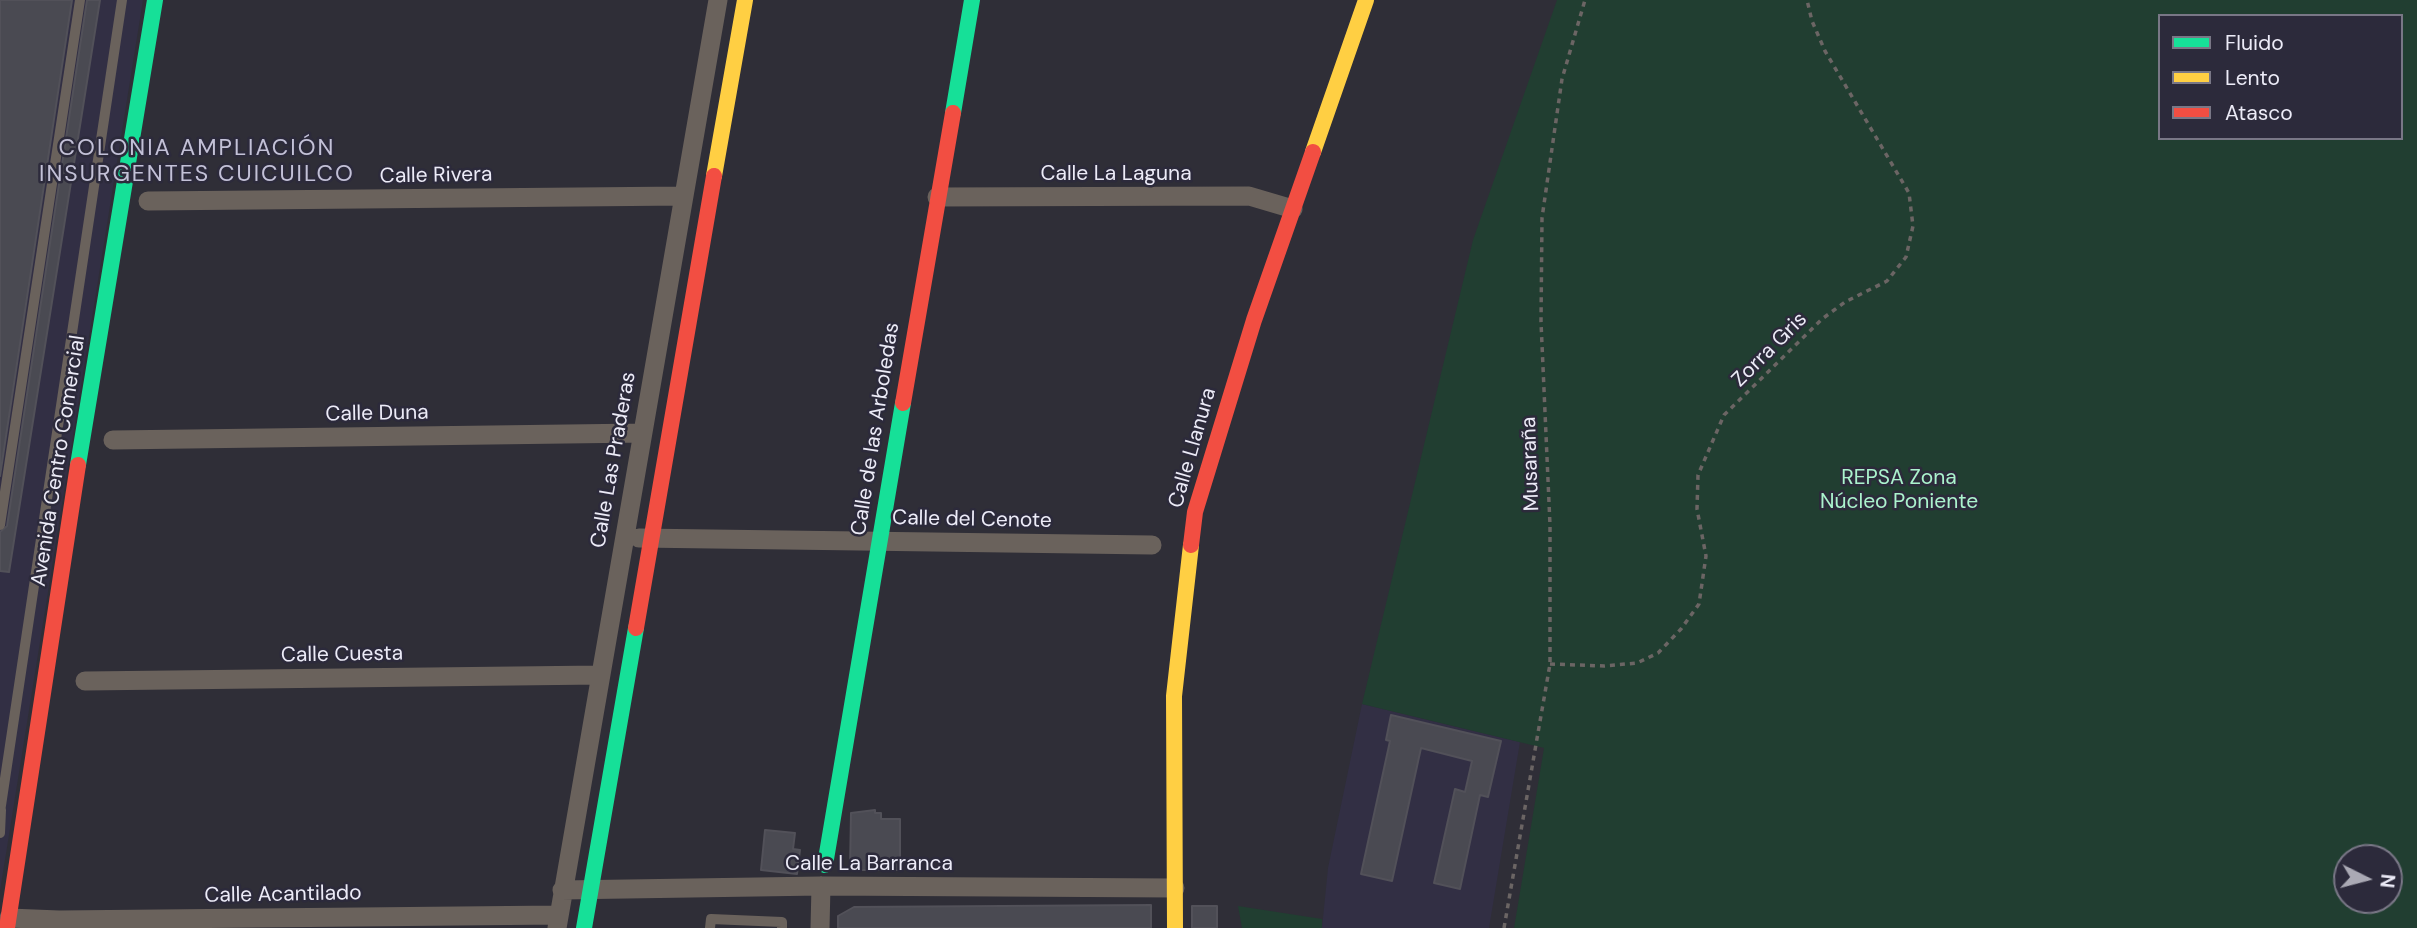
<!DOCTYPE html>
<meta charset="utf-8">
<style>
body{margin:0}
#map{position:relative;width:2417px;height:928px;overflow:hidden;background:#2f2e37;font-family:"DM Sans",sans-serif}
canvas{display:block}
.legend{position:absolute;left:2158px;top:14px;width:245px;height:126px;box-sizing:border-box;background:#2c2a3b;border:2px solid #797786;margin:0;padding:9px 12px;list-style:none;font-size:21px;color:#ecebf7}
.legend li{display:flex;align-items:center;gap:14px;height:35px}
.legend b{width:35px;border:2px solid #797786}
.north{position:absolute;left:2333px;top:844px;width:70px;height:70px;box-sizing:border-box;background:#2c2a3b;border:2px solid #797786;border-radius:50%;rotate:96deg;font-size:19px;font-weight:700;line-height:28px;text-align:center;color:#ecebf7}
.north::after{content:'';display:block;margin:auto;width:24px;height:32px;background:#aaa9b4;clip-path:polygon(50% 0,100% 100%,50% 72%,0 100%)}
</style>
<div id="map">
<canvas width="2417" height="928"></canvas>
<ul class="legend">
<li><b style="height:9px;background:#16e098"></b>Fluido</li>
<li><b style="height:9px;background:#ffcf43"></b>Lento</li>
<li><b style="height:9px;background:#f24e42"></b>Atasco</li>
</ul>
<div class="north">N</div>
</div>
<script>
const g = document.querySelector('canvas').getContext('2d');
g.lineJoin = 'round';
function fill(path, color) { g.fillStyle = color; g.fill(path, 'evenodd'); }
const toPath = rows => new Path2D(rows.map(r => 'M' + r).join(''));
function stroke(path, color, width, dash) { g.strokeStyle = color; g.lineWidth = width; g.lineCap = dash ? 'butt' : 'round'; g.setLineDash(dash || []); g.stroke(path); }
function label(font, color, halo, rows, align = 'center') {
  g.font = font + ' "DM Sans",sans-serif'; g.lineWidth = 5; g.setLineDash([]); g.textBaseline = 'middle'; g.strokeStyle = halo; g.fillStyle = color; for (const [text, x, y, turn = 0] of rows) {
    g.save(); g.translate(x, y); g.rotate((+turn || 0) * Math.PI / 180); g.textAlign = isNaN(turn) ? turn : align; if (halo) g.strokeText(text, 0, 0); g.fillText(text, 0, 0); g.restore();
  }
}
fill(toPath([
 [0,0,143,0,0,891],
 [1362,704,1520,742,1489,928,1322,928,1328,868]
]), '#322f44');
fill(toPath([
 [1557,0,2417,0,2417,928,1514,928,1544,748,1362,704,1473,240],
 [2160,16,2401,16,2401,138,2160,138],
 [2347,858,2389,858,2389,900,2347,900],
 [1238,906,1322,919,1322,928,1242,928]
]), '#213e31');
const building = toPath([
 [0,0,72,0,0,476,0,0],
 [87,0,100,0,9,572,0,571,0,532,7,526,87,0],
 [1391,715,1501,741,1488,797,1480,795,1460,889,1434,883,1455,789,1465,792,1472,761,1421,748,1392,881,1361,874,1390,741,1386,740,1391,715],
 [875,810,875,813,881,813,881,819,900,819,900,870,850,870,851,813,875,810],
 [765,830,795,833,793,849,800,850,797,874,761,870,765,830],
 [1151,905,1151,928,838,928,838,916,854,907,1151,905],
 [1192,906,1217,906,1217,928,1192,928,1192,906]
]);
fill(building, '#4a4a52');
stroke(building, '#525159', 2);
stroke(toPath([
 [1550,664,1604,666,1637,663,1658,653,1681,629,1699,604,1706,556,1697,509,1698,475,1724,415,1822,319,1845,302,1887,281,1906,257,1913,226,1909,193,1825,51,1812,21,1807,0],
 [1504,928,1550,664,1550,525,1541,322,1542,218,1562,79,1585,0]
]), '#6b6564', 3.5, [5, 5]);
stroke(toPath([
 [0,525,80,0],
 [0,812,122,0],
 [0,833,1,810],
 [710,928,711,919,782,922,782,928]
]), '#6a625c', 10);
stroke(toPath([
 [937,197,1249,196,1293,209],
 [148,201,684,196],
 [113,440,642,433],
 [639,538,1152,545],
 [85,681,600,675],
 [562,890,821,886,1175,888],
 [9,918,59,920,558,915],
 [557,928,718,0],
 [820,928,821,886]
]), '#6a625c', 19);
stroke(toPath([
 [953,113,972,0],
 [78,465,155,0],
 [825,865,903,403],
 [584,928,636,628]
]), '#16e098', 16);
stroke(toPath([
 [1313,152,1366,0],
 [714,176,745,0],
 [1175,928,1174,696,1191,545]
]), '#ffcf43', 16);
stroke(toPath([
 [903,403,953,113],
 [1191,545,1195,512,1254,320,1313,152],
 [636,628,714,176],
 [7,928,78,465]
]), '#f24e42', 16);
label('21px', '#ecebf7', '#2c2a3b', [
 ["Calle La Laguna",1116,174],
 ["Calle Rivera",436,176,-1],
 ["Zorra Gris",1770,350,-45],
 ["Calle Duna",377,414,-1],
 ["Calle de las Arboledas",876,429,-81],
 ["Calle Llanura",1193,448,-74],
 ["Calle Las Praderas",614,460,-80],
 ["Avenida Centro Comercial",59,461,-81],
 ["Musaraña",1531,464,-92],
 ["Calle del Cenote",972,520,1],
 ["Calle Cuesta",342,655,-1],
 ["Calle La Barranca",869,864],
 ["Calle Acantilado",283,895,-1]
]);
label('21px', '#abf3cd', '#2c2a3b', [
 ["REPSA Zona",1899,478],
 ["Núcleo Poniente",1899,502]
]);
g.letterSpacing = '2px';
label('23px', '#c3c1d7', '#2c2a3b', [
 ["COLONIA AMPLIACIÓN",197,149],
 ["INSURGENTES CUICUILCO",197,175]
]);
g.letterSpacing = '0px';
</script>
